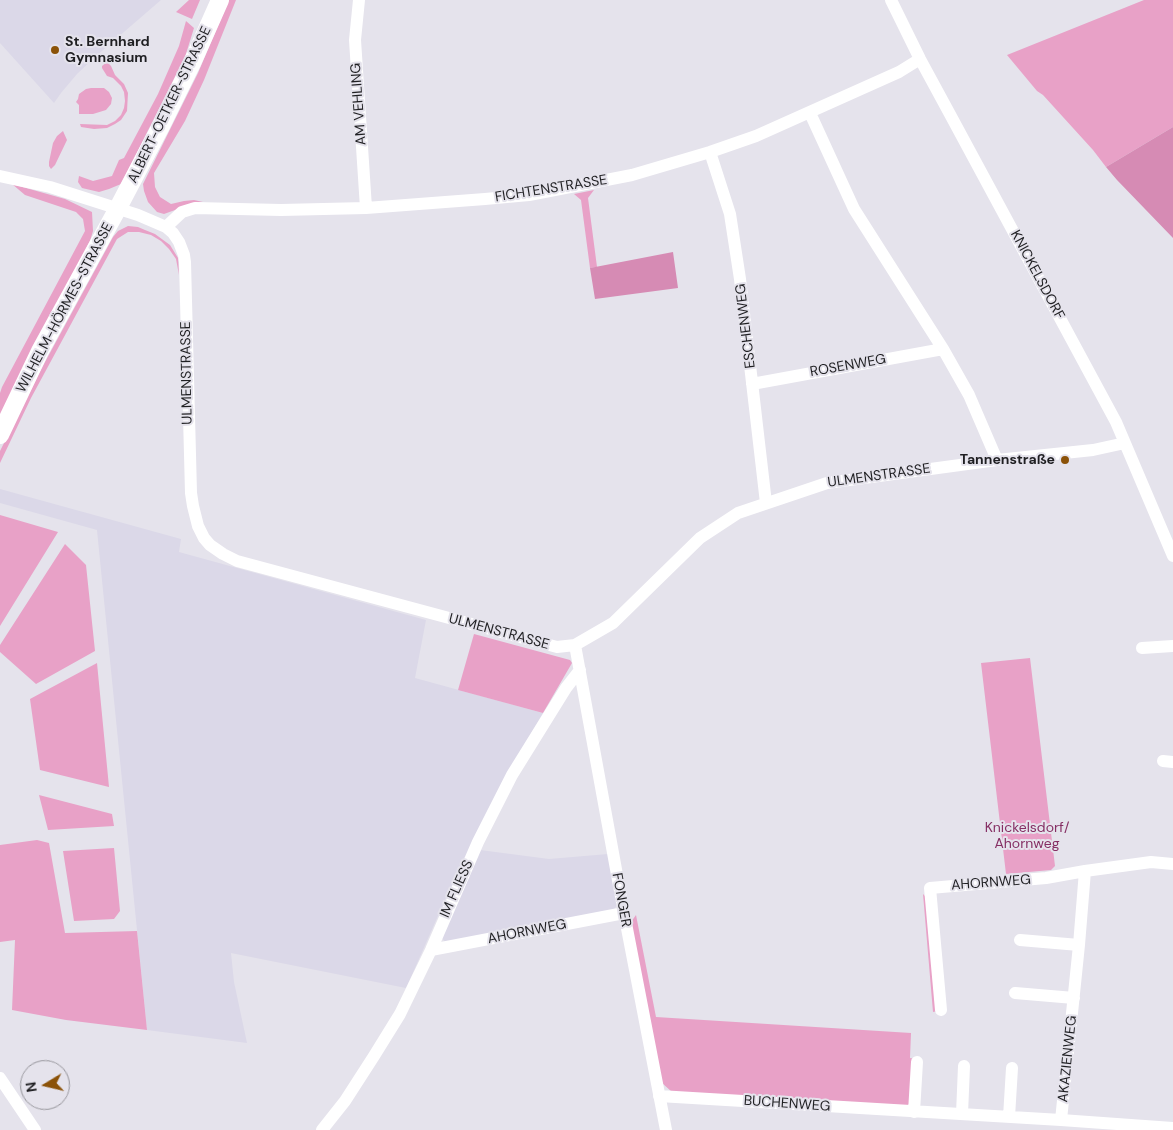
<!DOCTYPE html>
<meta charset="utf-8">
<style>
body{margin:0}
#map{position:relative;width:1173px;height:1130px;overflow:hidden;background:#e5e3ec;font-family:"DM Sans",sans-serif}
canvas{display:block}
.north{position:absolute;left:20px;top:1060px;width:50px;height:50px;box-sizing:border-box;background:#e5e3ec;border:1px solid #96959b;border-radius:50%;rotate:261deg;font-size:14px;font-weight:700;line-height:20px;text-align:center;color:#1f1f22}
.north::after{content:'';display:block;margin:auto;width:18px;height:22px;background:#8b5208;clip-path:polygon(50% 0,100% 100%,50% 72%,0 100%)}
</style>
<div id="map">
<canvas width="1173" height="1130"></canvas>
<div class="north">N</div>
</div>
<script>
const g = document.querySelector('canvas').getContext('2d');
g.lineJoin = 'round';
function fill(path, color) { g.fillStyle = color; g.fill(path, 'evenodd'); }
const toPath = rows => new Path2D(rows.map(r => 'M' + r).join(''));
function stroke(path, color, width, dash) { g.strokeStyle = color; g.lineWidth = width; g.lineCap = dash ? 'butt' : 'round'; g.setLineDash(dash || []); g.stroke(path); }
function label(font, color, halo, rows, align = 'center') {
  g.font = font + ' "DM Sans",sans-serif'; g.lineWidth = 4; g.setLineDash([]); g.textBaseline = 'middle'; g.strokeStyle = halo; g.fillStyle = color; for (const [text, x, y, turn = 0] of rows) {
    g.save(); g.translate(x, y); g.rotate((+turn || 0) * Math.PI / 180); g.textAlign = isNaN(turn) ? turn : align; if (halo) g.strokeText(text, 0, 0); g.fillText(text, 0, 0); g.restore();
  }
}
fill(toPath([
 [0,0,161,0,95,57,77,74,61,93,54,103,0,43],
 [0,489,181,539,179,552,426,620,415,678,543,713,507,774,481,826,448,893,415,968,406,988,231,953,234,982,247,1043,147,1030,97,530,0,503],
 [480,850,549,859,608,854,618,904,612,912,446,943,441,937]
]), '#dbd8e8');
fill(toPath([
 [189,0,200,0,192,19,176,12],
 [229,0,236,0,204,80,185,121,154,173,155,187,160,197,171,204,184,201,194,200,203,202,197,202,164,214,157,212,148,202,144,191,143,184,198,73],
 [1144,0,1173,0,1173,127,1106,167,1093,150,1043,95,1037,91,1007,55],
 [186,21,194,28,185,57,121,184,109,189,99,192,82,188,78,182,79,176,93,181,112,176,119,160,124,158,158,94,179,46],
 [107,62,111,66,115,75,124,84,128,93,127,111,121,120,115,124,107,128,94,129,81,127,80,124,107,125,115,121,121,115,124,108,125,101,124,92,121,86,113,78,107,76,102,68,102,66],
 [91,88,104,88,109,92,112,98,111,104,106,110,93,114,79,114,79,105,76,102,78,99,79,94,86,89],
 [63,131,67,140,55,165,51,169,49,166,49,162,53,143,57,136],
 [12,184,65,199,92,212,93,231,90,241,20,374,0,419,0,393,2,387,85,231,83,219,76,212,25,195],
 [594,190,588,198,597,267,590,268,581,200,574,194],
 [128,226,138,227,145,230,155,234,170,245,178,258,179,275,176,259,169,249,161,241,151,235,139,232,128,232,117,239,31,398,0,463,0,451,45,362,113,237,118,231],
 [0,515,58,532,0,626],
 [65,544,86,565,95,651,36,684,0,652,0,645],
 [474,634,570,660,572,663,543,713,458,690],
 [1030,658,1055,866,1051,870,1006,874,981,663],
 [97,663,109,787,40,770,30,699],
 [39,795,112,814,114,826,48,830],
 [37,840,49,843,65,933,137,931,147,1030,66,1020,12,1010,15,940,0,942,0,845],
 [114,848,120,911,114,919,74,921,63,851],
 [923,894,928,899,938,1011,933,1012],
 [636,915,656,1017,911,1033,910,1058,915,1059,912,1102,907,1106,672,1092,662,1083,631,922]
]), '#e8a1c7');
fill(toPath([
 [1173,127,1173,238,1117,180,1106,167],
 [673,252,678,288,595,299,590,268]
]), '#d68bb4');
stroke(toPath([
 [359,0,355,40,366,208],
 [891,0,920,59,952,118,1116,422,1173,556],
 [810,113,854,209,943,349,969,395,997,460],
 [710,152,730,214,740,279,766,503],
 [0,176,50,187,138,215,166,227,173,233,179,242,184,255,185,262,191,493,193,506,198,526,204,538,210,545,223,554,237,561,557,647,575,645,613,623,700,538,738,513,827,483,997,460,1093,450,1125,443],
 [166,227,182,212,195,208,281,210,366,208,485,199,529,195,632,175,710,152,756,136,899,72,920,59],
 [752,384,943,349],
 [575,645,624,913,666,1130],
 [1142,648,1173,646],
 [1163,761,1173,762],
 [1020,940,1079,945],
 [431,950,624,913],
 [1015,993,1074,998],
 [941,1010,930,888,1046,878,1085,871,1151,862,1173,864],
 [0,1078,35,1130],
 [659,1096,1061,1120,1173,1128],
 [914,1112,917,1062],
 [962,1114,964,1066],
 [1009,1117,1012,1068],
 [1061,1120,1079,945,1085,871],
 [322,1130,345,1101,374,1056,400,1014,431,950,478,842,512,775,566,688,580,670]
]), '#fff', 12);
stroke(toPath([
 [0,435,40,351,118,208,161,126,192,63,220,0]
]), '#fff', 18);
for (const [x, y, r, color] of [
 [55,50,5,"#8b5208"],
 [1065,460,5,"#8b5208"]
]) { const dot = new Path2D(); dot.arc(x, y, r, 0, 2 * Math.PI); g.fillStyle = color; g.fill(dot); stroke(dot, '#e5e3ec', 2); }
label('bold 14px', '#1f1f22', '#e5e3ec', [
 ["St. Bernhard",65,42],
 ["Gymnasium",65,58],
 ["Tannenstraße",1055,460,"right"]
], 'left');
label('14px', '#1f1f22', '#e5e3ec', [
 ["AM VEHLING",359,104,-94],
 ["ALBERT-OETKER-STRASSE",170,105,-64],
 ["FICHTENSTRASSE",551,189,-9],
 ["KNICKELSDORF",1037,275,62],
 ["WILHELM-HÖRMES-STRASSE",65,308,-62],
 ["ESCHENWEG",746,326,-97],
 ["ROSENWEG",848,366,-10],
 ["ULMENSTRASSE",187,373,-91],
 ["ULMENSTRASSE",879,476,-8],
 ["ULMENSTRASSE",499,632,15],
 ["AHORNWEG",991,883,-4],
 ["IM FLIESS",457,889,-66],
 ["FONGER",621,900,80],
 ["AHORNWEG",527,932,-11],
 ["AKAZIENWEG",1068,1059,-84],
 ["BUCHENWEG",787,1104,4]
]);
label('14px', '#852e63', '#e5e3ec', [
 ["Knickelsdorf/",1027,828],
 ["Ahornweg",1027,844]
]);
</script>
